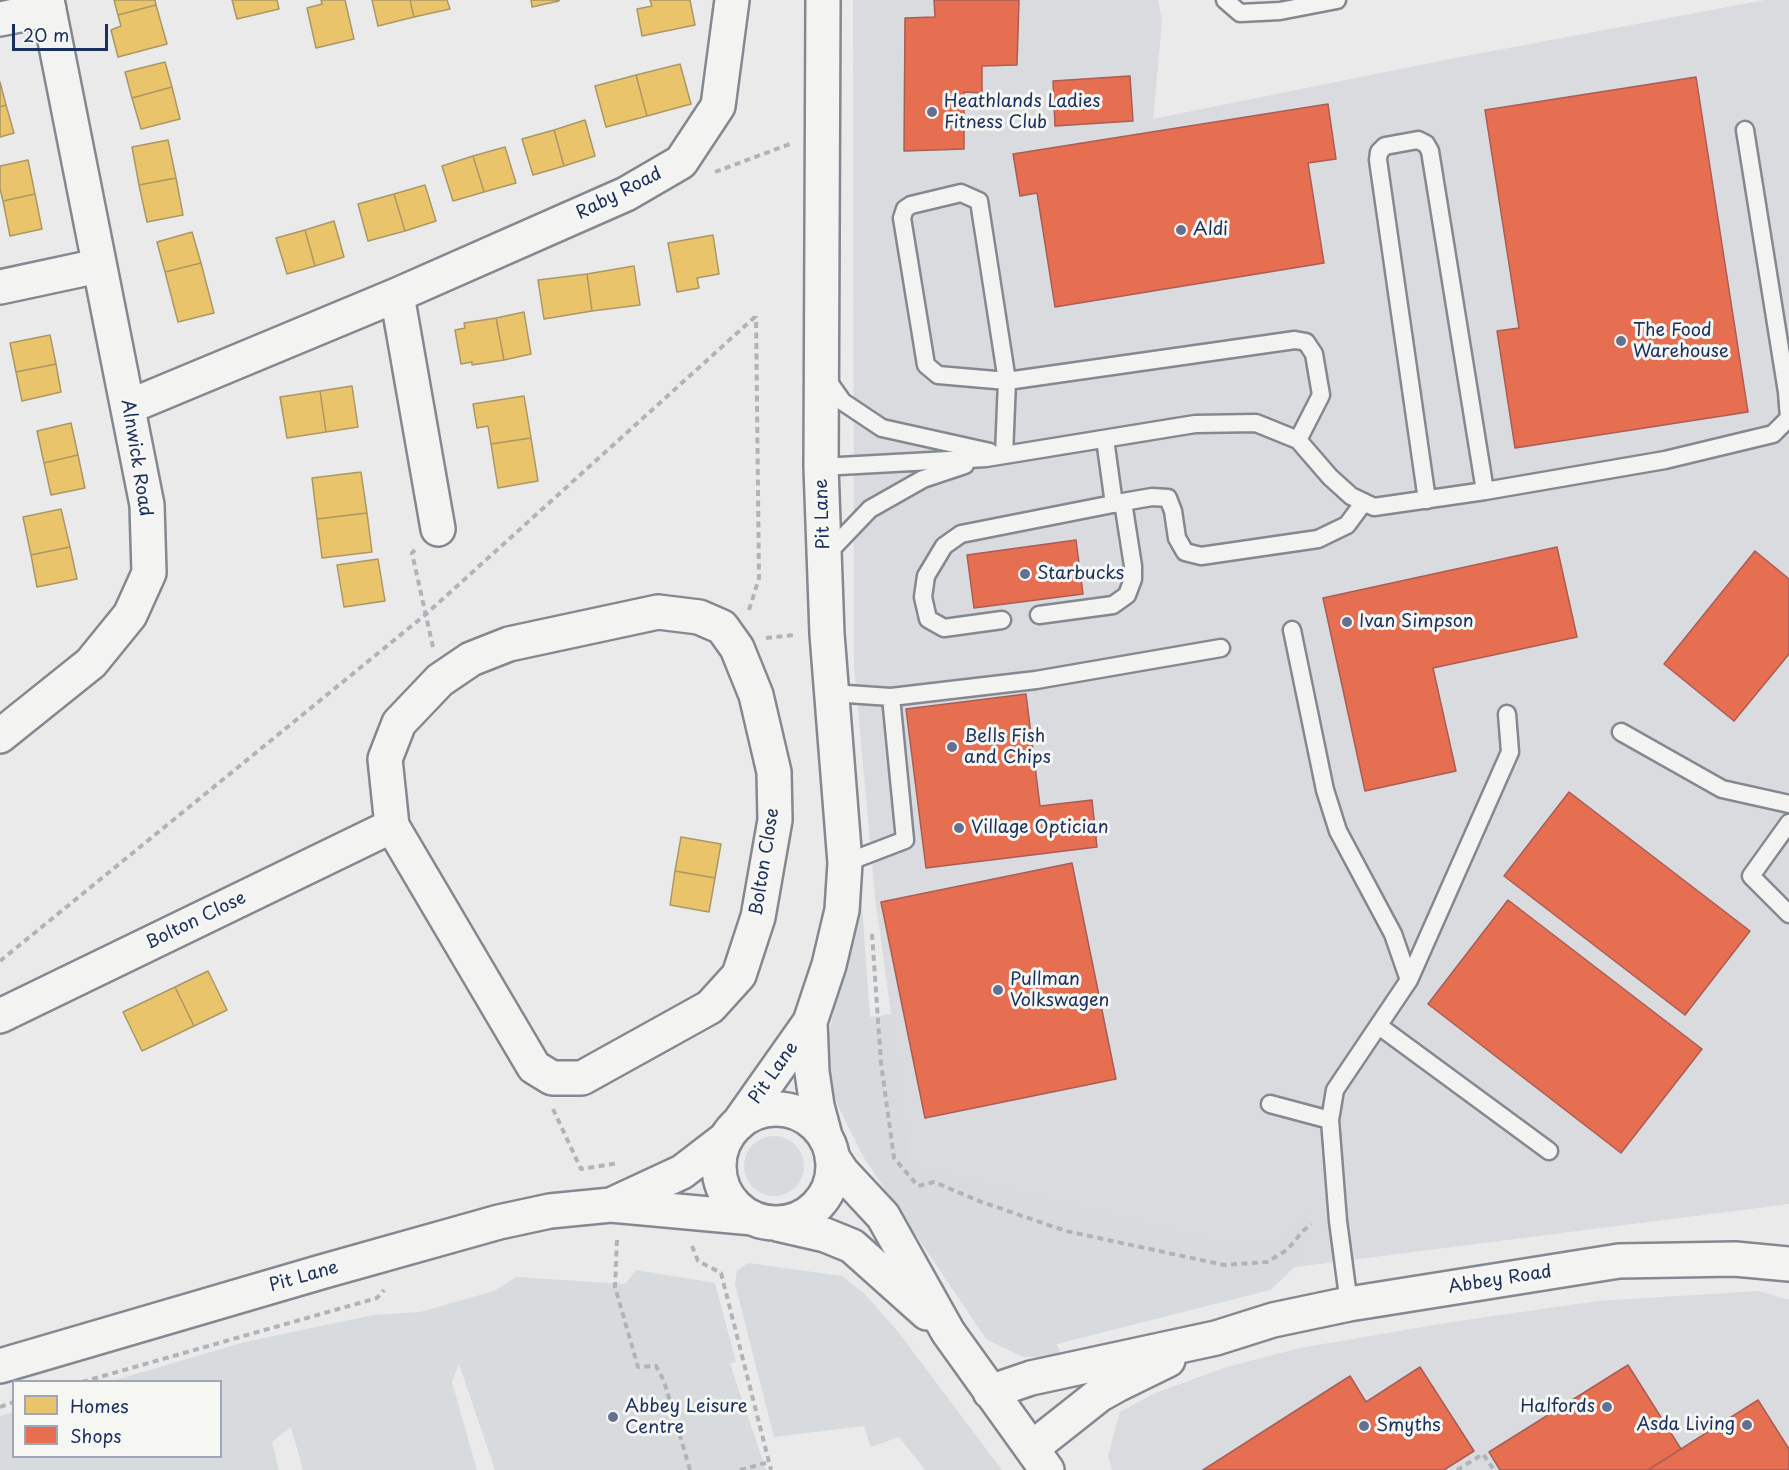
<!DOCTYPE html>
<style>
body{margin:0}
#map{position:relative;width:1789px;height:1470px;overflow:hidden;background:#e9eae9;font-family:"Playpen Sans",sans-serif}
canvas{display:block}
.legend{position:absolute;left:12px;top:1380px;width:210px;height:78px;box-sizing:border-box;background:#f6f6f2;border:2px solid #9ea6b7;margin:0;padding:8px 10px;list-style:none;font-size:18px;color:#1b2f5e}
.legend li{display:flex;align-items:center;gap:12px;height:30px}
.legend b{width:30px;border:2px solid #9ea6b7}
.scale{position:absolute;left:12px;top:24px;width:96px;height:27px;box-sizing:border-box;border:3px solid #1b2f5e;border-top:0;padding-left:8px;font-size:18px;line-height:21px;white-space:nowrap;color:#1b2f5e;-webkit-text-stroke:4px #f6f6f2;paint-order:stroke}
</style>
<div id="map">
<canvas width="1789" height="1470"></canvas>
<ul class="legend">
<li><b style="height:16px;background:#e9c46a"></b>Homes</li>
<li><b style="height:16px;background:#e76f51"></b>Shops</li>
</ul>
<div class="scale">20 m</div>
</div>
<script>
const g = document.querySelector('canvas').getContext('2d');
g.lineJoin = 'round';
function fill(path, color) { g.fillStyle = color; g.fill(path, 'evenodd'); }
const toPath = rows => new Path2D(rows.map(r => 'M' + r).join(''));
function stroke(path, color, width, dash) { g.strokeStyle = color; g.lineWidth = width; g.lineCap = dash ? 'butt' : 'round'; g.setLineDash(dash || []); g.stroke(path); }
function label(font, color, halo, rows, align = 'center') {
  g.font = font + ' "Playpen Sans",sans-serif'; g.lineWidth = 6; g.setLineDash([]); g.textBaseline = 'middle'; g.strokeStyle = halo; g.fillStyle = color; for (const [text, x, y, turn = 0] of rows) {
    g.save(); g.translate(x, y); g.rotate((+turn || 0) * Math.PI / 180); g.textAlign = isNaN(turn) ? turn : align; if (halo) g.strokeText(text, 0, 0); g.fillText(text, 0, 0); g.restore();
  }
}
fill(toPath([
 [853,0,1158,0,1162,21,1153,119,1450,59,1765,0,1789,0,1789,1204,1272,1270,912,1164,875,897,854,665],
 [1759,1291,1789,1300,1789,1470,1112,1470,1108,1456,1120,1412,1155,1393,1227,1367,1300,1348,1452,1322,1598,1301]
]), '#d9dbde');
fill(toPath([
 [861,892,870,1017,892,1014,912,1164,1236,1246,1273,1243,1308,1210,1302,1245,1295,1267,1270,1290,1057,1344,1062,1357,1023,1357,986,1339,864,1158,835,1100,824,1054],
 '744 1166a30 30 0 1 1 60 0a30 30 0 1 1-60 0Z',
 [748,1263,842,1276,864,1293,899,1333,1002,1470,925,1470,899,1437,871,1447,864,1426,774,1437,735,1284,737,1271],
 [636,1270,715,1283,736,1362,730,1364,766,1470,495,1470,459,1364,452,1382,477,1470,303,1470,291,1427,272,1442,279,1470,0,1470,0,1416,13,1412,14,1456,220,1456,220,1382,112,1381,245,1342,373,1315,420,1312,494,1291,516,1277,625,1284]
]), '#d8dbde');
const homes = toPath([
 [114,0,155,0,156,5,118,15,114,0],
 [232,0,277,0,279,9,237,19,232,0],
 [321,0,345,0,354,39,316,48,307,8,322,4,321,0],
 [372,0,410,0,414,17,378,26,372,0],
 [410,0,447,0,450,9,414,17,410,0],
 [531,0,559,0,559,1,532,7,531,0],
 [650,0,690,0,695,25,642,36,637,9,652,6,650,0],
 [156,5,167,44,118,57,111,30,121,26,118,15,156,5],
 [165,62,172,87,132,98,125,72,165,62],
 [680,64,691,104,647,116,636,75,680,64],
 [636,75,647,116,606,127,595,86,636,75],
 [0,82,6,105,0,107,0,82],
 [172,87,180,119,141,129,132,98,172,87],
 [6,105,14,133,0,137,0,107,6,105],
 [585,120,595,156,564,166,554,130,585,120],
 [554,130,564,166,533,175,522,139,554,130],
 [168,140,176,178,139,185,132,147,168,140],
 [505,147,516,183,484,192,473,156,505,147],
 [473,156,484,192,453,201,442,166,473,156],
 [28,160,35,194,3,201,0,189,0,166,28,160],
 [176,178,183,215,147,222,139,185,176,178],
 [425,185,436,221,405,231,394,194,425,185],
 [35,194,42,229,10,236,3,201,35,194],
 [394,194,405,231,368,241,358,204,394,194],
 [334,221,344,257,315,266,305,230,334,221],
 [305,230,315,266,287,274,276,238,305,230],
 [192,232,201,263,165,272,157,242,192,232],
 [713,235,719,274,697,278,699,288,677,292,668,243,713,235],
 [201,263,214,313,178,322,165,272,201,263],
 [634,266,640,305,592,311,587,274,634,266],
 [587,274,592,311,544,319,538,280,587,274],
 [524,312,531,354,504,360,496,318,524,312],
 [496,318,504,360,472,365,472,362,461,364,455,330,465,328,464,323,496,318],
 [50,335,56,364,16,372,10,343,50,335],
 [56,364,61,392,22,401,16,372,56,364],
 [352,386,358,427,326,432,320,391,352,386],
 [320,391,326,432,287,438,280,397,320,391],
 [524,396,531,438,491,444,488,426,477,428,473,404,524,396],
 [71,423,78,455,44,463,37,431,71,423],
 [531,438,538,481,498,488,491,444,531,438],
 [78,455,85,488,51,495,44,463,78,455],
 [361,472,367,513,317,519,312,478,361,472],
 [61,509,70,547,31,555,23,517,61,509],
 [367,513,372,552,322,558,317,519,367,513],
 [70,547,77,579,37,587,31,555,70,547],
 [378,559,385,601,344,607,337,565,378,559],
 [681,837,721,844,715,878,675,871,681,837],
 [675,871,715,878,709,912,670,905,675,871],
 [208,971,227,1010,194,1026,175,987,208,971],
 [175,987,194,1026,142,1051,123,1012,175,987]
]);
fill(homes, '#e9c46a');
stroke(homes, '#ab9766', 1.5);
const shops = toPath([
 [934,0,1019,0,1017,65,982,66,982,93,964,92,964,149,904,151,905,18,935,17,934,0],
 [1130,76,1133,121,1055,126,1053,81,1130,76],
 [1696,77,1748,412,1515,448,1497,331,1519,328,1485,110,1696,77],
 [1328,104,1336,159,1308,163,1324,263,1055,307,1037,193,1020,196,1013,154,1328,104],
 [1076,540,1083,594,974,608,967,555,1076,540],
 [1557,547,1577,637,1433,668,1456,771,1365,791,1323,598,1557,547],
 [1755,551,1789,579,1789,654,1734,721,1664,664,1755,551],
 [1026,694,1040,806,1092,800,1097,847,926,868,906,709,1026,694],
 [1569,792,1750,931,1685,1015,1504,876,1569,792],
 [1072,863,1116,1079,925,1118,881,902,1072,863],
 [1508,900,1702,1049,1621,1153,1428,1004,1508,900],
 [1628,1365,1681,1449,1648,1470,1500,1470,1489,1452,1628,1365],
 [1420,1367,1474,1451,1444,1470,1203,1470,1350,1376,1366,1402,1420,1367],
 [1758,1400,1789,1449,1789,1470,1648,1470,1758,1400]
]);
fill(shops, '#e76f51');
stroke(shops, '#aa5c55', 1.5);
const lane = toPath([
 [1225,0,1240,13,1280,11,1337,0],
 [826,378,843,402,882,428,990,452],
 [1105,439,1114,504],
 [1004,455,1007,381,979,201,961,193,911,205,905,209,902,218,926,365,938,375,1007,381,1295,340,1306,342,1314,354,1321,395,1298,440],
 [821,467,986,458,1195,424,1256,423,1298,440,1330,477,1351,496,1374,507,1485,491,1665,460,1773,434,1789,418,1787,392,1745,130],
 [1427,500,1378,160,1379,152,1385,146,1418,140,1426,144,1430,151,1485,491],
 [1123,502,1152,497,1168,498,1173,511,1177,538,1185,552,1201,556,1318,539,1347,525,1364,502],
 [826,555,870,509,923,479,965,465],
 [1002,620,944,628,928,619,923,597,926,576,944,546,961,534,1123,502,1133,566,1133,579,1127,595,1113,605,1039,615],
 [1292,630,1325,790,1338,831,1393,934,1409,980,1335,1090,1330,1120,1338,1221,1349,1304],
 [832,693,891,697,905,840,845,863],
 [891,697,1036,680,1221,648],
 [1621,732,1722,789,1789,804],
 [1789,823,1751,876,1789,914],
 [1409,980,1510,752,1507,714],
 [1379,1026,1549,1151],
 [1270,1104,1330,1120]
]);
const street = toPath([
 [0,19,49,9],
 [0,287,98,266],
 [397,295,438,529],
 [128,407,397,295,626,194,681,162,718,106,732,0],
 [658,612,699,617,722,627,737,648,756,695,774,772,775,820,758,917,739,975,710,1007,582,1078,552,1078,534,1067,392,826,385,759,399,723,440,680,471,659,509,644,658,612],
 [0,736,91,663,130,615,149,573,147,505,47,0],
 [0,1016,392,826]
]);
const secondary = toPath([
 [810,1022,812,1072,817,1106,825,1136],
 '719 1166a57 57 0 1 1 114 0a57 57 0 1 1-114 0Z',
 [738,1124,810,1022,829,965,842,910,845,863,827,634,821,467,823,0],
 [832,1157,842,1172,883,1216,948,1332,1047,1470],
 [613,1204,682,1172,725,1139],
 [777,1224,825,1235,852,1246,927,1313],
 [0,1366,321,1272,499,1222,550,1211,611,1205,753,1218],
 [990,1392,1031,1378,1216,1338,1273,1320,1349,1304,1619,1261,1735,1259,1789,1264],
 [1032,1448,1099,1395,1117,1385,1168,1360]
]);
stroke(lane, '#848890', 21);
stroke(street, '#848890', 38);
stroke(secondary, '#848890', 38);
stroke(toPath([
 [715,172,790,144],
 [415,550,412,553,433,647],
 [749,610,759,578,756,316],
 [766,638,794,635],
 [872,934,881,1063,894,1158,918,1186,934,1182,979,1201,1066,1231,1224,1265,1267,1262,1287,1250,1302,1232,1311,1224],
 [0,961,425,615,756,316],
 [553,1109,581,1169,619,1163],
 [617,1240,615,1287,638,1367,656,1366,664,1381,690,1470],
 [692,1246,698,1261,721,1273,771,1470],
 [82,1382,377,1298,384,1290],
 [0,1407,14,1402],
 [740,1470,769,1462],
 [1457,1470,1483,1454,1494,1470]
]), '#b0b3b8', 4, [6, 4.5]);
stroke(lane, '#f3f3f2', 16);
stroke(street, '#f3f3f2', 33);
stroke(secondary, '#f3f3f2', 33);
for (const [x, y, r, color] of [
 [932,112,6,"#63708f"],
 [1181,230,6,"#63708f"],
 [1621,341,6,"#63708f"],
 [1025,574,6,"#63708f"],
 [1347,622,6,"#63708f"],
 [952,747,6,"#63708f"],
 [959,828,6,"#63708f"],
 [998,990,6,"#63708f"],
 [1607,1407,6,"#63708f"],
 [613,1417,6,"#63708f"],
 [1747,1425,6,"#63708f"],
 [1364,1426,6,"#63708f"]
]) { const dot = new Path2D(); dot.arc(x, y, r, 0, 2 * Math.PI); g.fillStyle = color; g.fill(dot); stroke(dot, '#f6f6f2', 2); }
label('18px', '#1b2f5e', '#f6f6f2', [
 ["Heathlands Ladies",944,102],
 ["Fitness Club",944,123],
 ["Aldi",1193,230],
 ["The Food",1633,331],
 ["Warehouse",1633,352],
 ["Starbucks",1037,574],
 ["Ivan Simpson",1359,622],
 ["Bells Fish",964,737],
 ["and Chips",964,758],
 ["Village Optician",971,828],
 ["Pullman",1010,980],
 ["Volkswagen",1010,1001],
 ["Abbey Leisure",625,1407],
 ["Centre",625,1428],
 ["Halfords",1595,1407,"right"],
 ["Asda Living",1735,1425,"right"],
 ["Smyths",1376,1426]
], 'left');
label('18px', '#1b2f5e', '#f6f6f2', [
 ["Raby Road",619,194,-27],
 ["Alnwick Road",136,458,81],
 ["Pit Lane",823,514,-92],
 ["Bolton Close",765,862,-81],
 ["Bolton Close",196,921,-26],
 ["Pit Lane",774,1073,-55],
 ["Pit Lane",304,1277,-16],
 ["Abbey Road",1500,1280,-9]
]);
</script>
